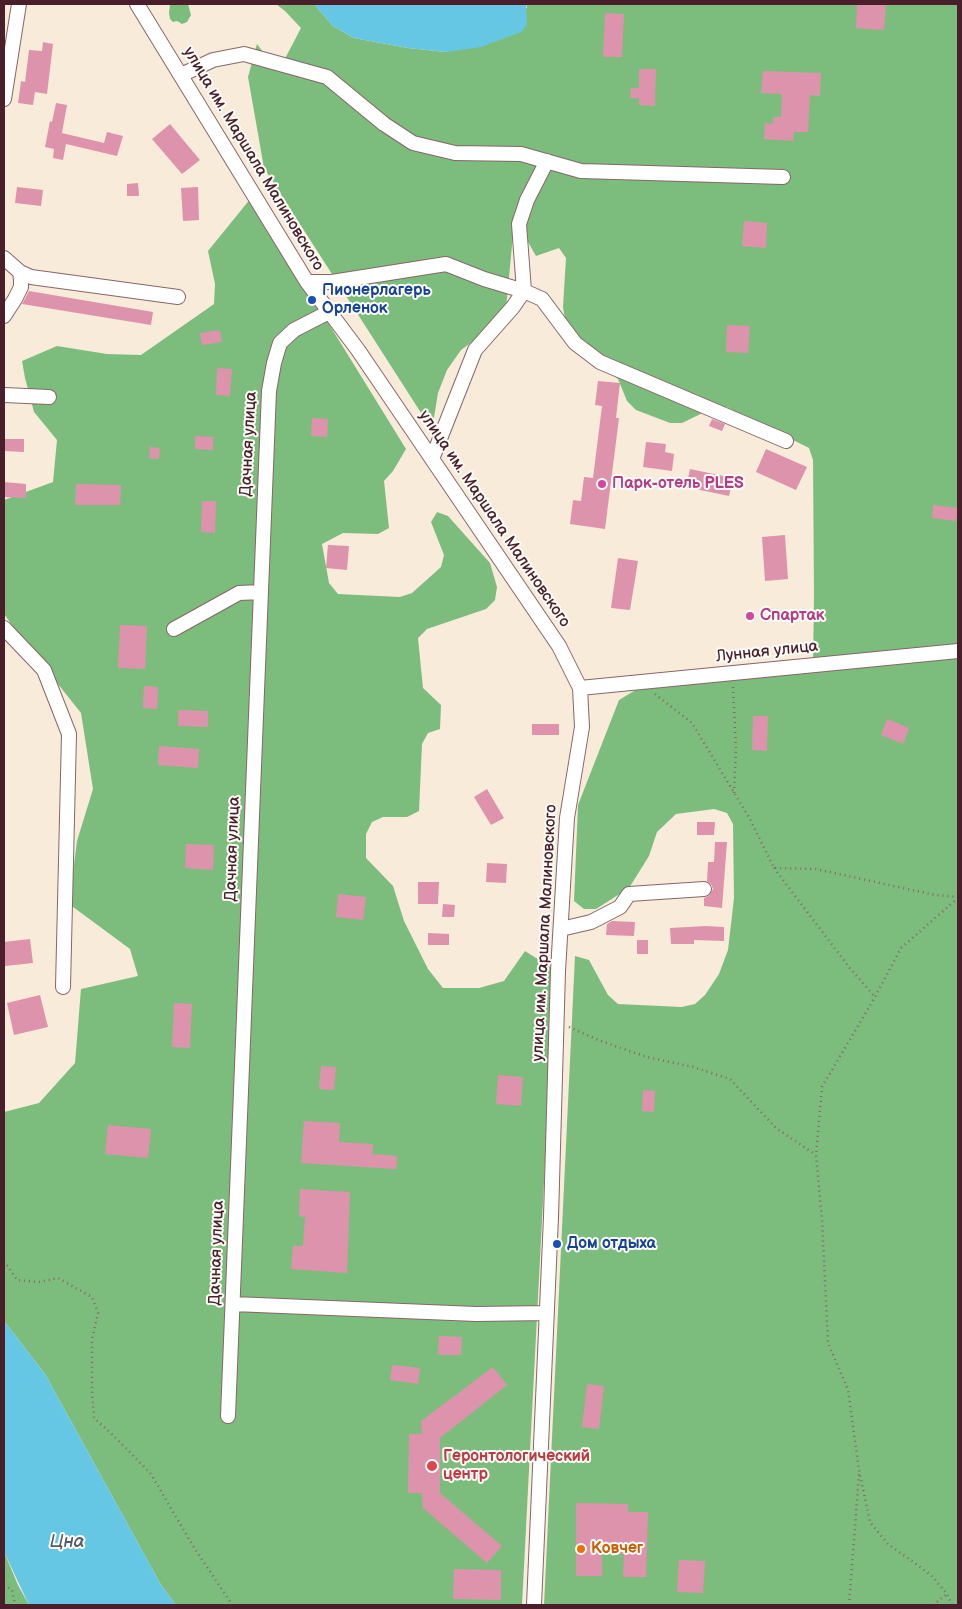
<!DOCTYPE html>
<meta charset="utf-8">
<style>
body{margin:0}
#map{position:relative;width:962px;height:1609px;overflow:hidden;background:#f9ebda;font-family:"Balsamiq Sans",sans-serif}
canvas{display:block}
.frame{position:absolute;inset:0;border:5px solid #4a1f2b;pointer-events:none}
</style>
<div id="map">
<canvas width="962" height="1609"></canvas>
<div class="frame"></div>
</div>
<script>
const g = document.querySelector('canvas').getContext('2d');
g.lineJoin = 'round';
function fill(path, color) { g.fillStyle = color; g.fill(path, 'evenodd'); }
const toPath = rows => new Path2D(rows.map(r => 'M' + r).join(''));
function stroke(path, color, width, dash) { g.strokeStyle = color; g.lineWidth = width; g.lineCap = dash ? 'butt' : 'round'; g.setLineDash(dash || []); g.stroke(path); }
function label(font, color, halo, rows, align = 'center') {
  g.font = font + ' "Balsamiq Sans",sans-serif'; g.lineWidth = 4; g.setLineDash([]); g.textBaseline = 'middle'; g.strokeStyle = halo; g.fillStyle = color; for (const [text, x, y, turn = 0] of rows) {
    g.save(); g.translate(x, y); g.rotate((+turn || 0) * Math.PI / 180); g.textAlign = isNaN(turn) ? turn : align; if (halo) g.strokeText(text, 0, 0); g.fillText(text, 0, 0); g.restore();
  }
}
fill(toPath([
 [170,4,188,4,191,15,187,22,182,24,177,21,173,22,170,19,169,13],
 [276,4,314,4,333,26,354,38,408,48,446,52,527,8,526,4,958,4,958,1605,544,1605,575,956,589,960,608,995,618,1004,682,1007,695,1004,705,995,719,974,728,950,734,898,733,824,727,813,714,809,676,814,657,832,649,856,629,888,596,909,584,909,574,901,578,805,619,700,644,685,813,668,814,594,813,460,809,448,727,407,715,407,682,423,670,423,636,410,627,401,618,379,579,351,567,331,563,307,566,258,559,248,536,256,524,235,513,235,506,309,490,329,461,350,447,370,438,393,432,430,264,168,248,77,257,44,278,72,301,28,285,11],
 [251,198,406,449,393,471,384,481,389,528,378,534,343,533,322,544,329,583,338,594,400,597,412,593,441,567,444,555,431,522,437,512,448,516,490,563,497,587,495,600,486,609,427,629,418,638,423,688,441,705,440,729,428,733,422,744,419,811,407,817,383,817,372,822,366,834,366,858,393,886,404,921,428,969,443,988,479,988,504,981,525,951,555,970,522,1605,176,1605,161,1585,45,1374,4,1321,4,1112,39,1103,75,1063,81,989,138,976,130,949,69,904,77,841,93,789,81,713,22,639,4,614,4,500,53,482,57,440,34,412,25,378,22,361,57,346,107,354,141,355,214,304,215,284,208,251],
 [4,1552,18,1585,29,1605,4,1605]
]), '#7cbd7e');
fill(toPath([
 [314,4,526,4,527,25,521,32,481,47,446,52,408,48,354,38,333,26],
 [4,1321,45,1374,161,1585,176,1605,29,1605,4,1552]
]), '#65c7e3');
fill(toPath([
 [857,4,886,4,884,30,856,28],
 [605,13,624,14,622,57,603,57],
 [43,42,53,44,47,94,35,92,33,105,18,103,21,81,25,82,29,50,42,51],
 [639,69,656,69,655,106,639,105,639,98,630,98,631,88,639,88],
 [763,71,821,73,820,96,810,95,808,132,794,132,793,141,764,139,765,123,773,124,773,117,781,117,782,94,761,93],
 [56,103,67,105,62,133,104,143,107,132,123,136,117,156,66,144,63,160,53,158,54,149,45,147,50,121,52,122],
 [170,124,200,160,182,174,152,139],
 [138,183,139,196,127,196,127,184],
 [17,187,43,190,41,206,15,203],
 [198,187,199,220,183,221,181,188],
 [744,221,767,223,766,248,742,246],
 [29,291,153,312,151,325,22,304],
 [727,325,750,326,748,353,726,352],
 [220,330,222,342,202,345,200,333],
 [217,368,232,369,230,396,216,395],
 [598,381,620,383,616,418,619,418,605,529,570,524,573,500,581,501,584,477,593,478,602,406,595,405],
 [312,418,328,419,327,437,311,436],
 [712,419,725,424,722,431,709,426],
 [195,436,213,437,213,450,195,449],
 [4,439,24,439,24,452,4,451],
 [646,442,666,444,665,452,674,454,672,471,643,467],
 [150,447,160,448,159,459,149,458],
 [766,449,807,467,796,490,756,472],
 [690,469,733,478,729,496,686,487],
 [4,482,26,484,26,498,4,497],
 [76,484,121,485,120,505,75,505],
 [202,501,216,501,215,533,201,532],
 [933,505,958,508,956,521,932,518],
 [785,535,788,579,765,581,762,537],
 [328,545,349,546,347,570,326,568],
 [618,558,638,561,630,610,611,608],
 [120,625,147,626,145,669,118,668],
 [144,686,158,687,157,709,143,708],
 [178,710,208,711,208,727,178,726],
 [753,716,768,716,767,751,752,750],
 [887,719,909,728,903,744,881,735],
 [532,724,559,724,559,735,532,735],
 [159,746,199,749,198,768,158,765],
 [487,789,504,818,491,825,474,797],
 [697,822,715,822,714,835,697,835],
 [715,842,727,842,722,908,704,906,704,898,709,896,713,889,711,884,707,881,708,862,714,862],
 [186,844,214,845,213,870,185,868],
 [487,863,507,864,506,883,486,882],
 [418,882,439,882,438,904,418,904],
 [338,894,366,897,363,920,336,917],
 [443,904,455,905,454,917,442,917],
 [612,921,635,922,634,936,606,935,607,924],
 [706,926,724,927,724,941,694,940,694,944,671,944,670,928],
 [428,933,449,934,449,945,428,945],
 [30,939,33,963,5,966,4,942],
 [637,940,648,940,648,954,637,954],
 [40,995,48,1027,14,1035,7,1003],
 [174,1003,192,1004,190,1048,172,1047],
 [321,1066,336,1067,334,1090,319,1089],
 [498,1075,523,1077,521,1106,496,1104],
 [643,1090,655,1091,654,1112,642,1111],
 [304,1121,340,1123,339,1142,373,1144,372,1154,397,1156,396,1169,301,1163],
 [108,1125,151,1129,148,1158,105,1154],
 [300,1189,350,1192,347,1273,291,1269,293,1246,303,1246,305,1217,299,1216],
 [439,1336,462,1337,461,1355,438,1355],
 [392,1365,420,1368,418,1384,390,1380],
 [493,1367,507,1385,440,1438,440,1493,502,1546,487,1563,423,1508,422,1493,408,1493,409,1434,422,1434,421,1421],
 [587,1384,604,1386,599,1429,582,1427],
 [576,1503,628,1504,628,1512,648,1512,646,1577,623,1577,624,1554,602,1553,602,1576,576,1576],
 [679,1560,705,1561,703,1593,677,1592],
 [454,1569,501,1570,501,1600,453,1599]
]), '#de93ac');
const minor = toPath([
 [137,4,307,282,358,350,559,646,580,688,582,727,567,818,558,971,551,1217,534,1605],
 [181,75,213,60,244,54,327,77,384,124,413,143,455,153,521,154,581,171,783,177],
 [4,99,19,4],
 [4,258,20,272,21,280,21,287,15,299,4,316],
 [20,272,31,277,178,297],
 [307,282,332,282,446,264,484,279,524,291,542,299,575,343,600,362,786,441],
 [4,395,49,397],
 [432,459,475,350,513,307,524,291,519,224,527,200,547,161],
 [4,628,44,670,69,734,63,987],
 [174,629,239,593,261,592],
 [580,688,958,651],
 [561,929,591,922,620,907,629,894,704,889],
 [233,1304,476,1314,547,1313],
 [228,1416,269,391,274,363,280,343,294,330,329,312]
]);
stroke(minor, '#876668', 16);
stroke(toPath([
 [733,687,736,748,734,793],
 [655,694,692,723,750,819,774,868,816,869,935,895,958,897],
 [774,868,849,967,875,997],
 [569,1027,598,1040,647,1057,693,1067,730,1079,776,1128,816,1155],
 [4,1261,17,1280,39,1282,58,1278,92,1297,98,1313,92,1339,92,1392,94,1418,114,1436,151,1474,193,1546,231,1603,231,1605],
 [4,1585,12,1590,15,1605],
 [849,1605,859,1474],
 [933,1605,947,1594],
 [952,1605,947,1594,931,1575,888,1544,870,1522,859,1470,848,1390,828,1343,822,1220,816,1155,822,1087,875,997,901,948,958,898]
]), '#876668', 2.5, [1, 4]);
stroke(minor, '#fff', 14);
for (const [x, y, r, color] of [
 [312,300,5,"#1a4fb4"],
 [602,484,5,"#d1479c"],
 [750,616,5,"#d1479c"],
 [557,1244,5,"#1a4fb4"],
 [432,1466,6,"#e0444e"],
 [581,1549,5,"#e8710a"]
]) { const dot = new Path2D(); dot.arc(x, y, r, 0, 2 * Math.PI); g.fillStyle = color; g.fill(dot); stroke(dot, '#fdfcf7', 2); }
label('16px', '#4a1f2b', '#fdfcf7', [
 ["улица им. Маршала Малиновского",253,159,59],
 ["Дачная улица",249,444,-87],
 ["улица им. Маршала Малиновского",494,519,56],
 ["Лунная улица",767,652,-6],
 ["Дачная улица",233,849,-88],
 ["улица им. Маршала Малиновского",545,933,-87],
 ["Дачная улица",217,1253,-88]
]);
label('bold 16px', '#164399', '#fdfcf7', [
 ["Пионерлагерь",322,291],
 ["Орленок",322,309],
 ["Дом отдыха",567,1244]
], 'left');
label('bold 16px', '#b23c85', '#fdfcf7', [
 ["Парк-отель PLES",612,484],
 ["Спартак",760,616]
], 'left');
label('bold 16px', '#be3a42', '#fdfcf7', [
 ["Геронтологический",443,1457],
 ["центр",443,1475]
], 'left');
label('bold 16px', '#c56008', '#fdfcf7', [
 ["Ковчег",591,1549]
], 'left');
label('italic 18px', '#535a6b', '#fdfcf7', [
 ["Цна",67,1542]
]);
</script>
